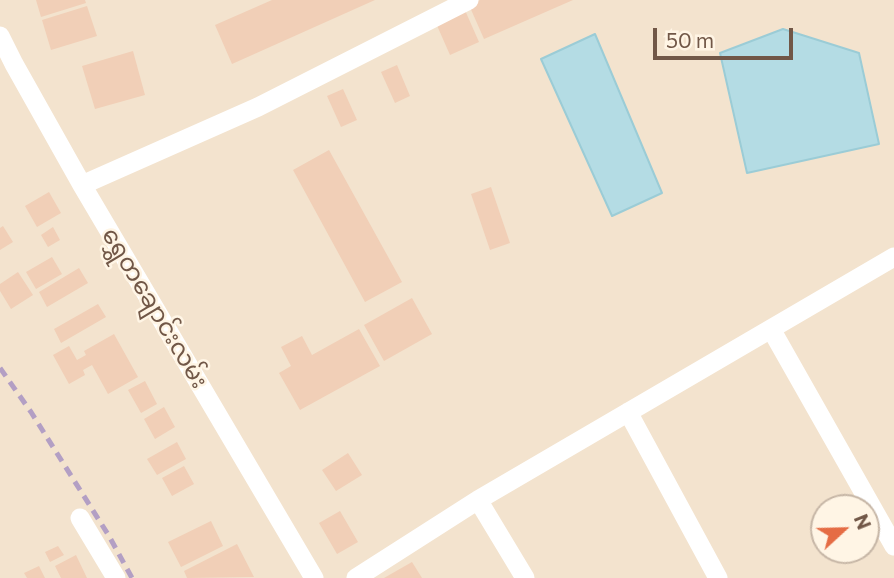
<!DOCTYPE html>
<meta charset="utf-8">
<style>
body{margin:0}
#map{position:relative;width:894px;height:578px;overflow:hidden;background:#fcf1df;font-family:Commissioner,sans-serif}
canvas{display:block}
.north{position:absolute;left:810px;top:494px;width:70px;height:70px;box-sizing:border-box;background:#fff5e5;border:2px solid #c6b6a6;border-radius:50%;rotate:68deg;font-size:19px;font-weight:700;line-height:28px;text-align:center;color:#715747}
.north::after{content:'';display:block;margin:auto;width:24px;height:32px;background:#e56c44;clip-path:polygon(50% 0,100% 100%,50% 72%,0 100%)}
.scale{position:absolute;left:653px;top:28px;width:140px;height:32px;box-sizing:border-box;border:4px solid #715747;border-top:0;padding-left:9px;font-size:21px;line-height:24px;white-space:nowrap;color:#715747;-webkit-text-stroke:5px #fff5e5;paint-order:stroke}
</style>
<div id="map">
<canvas width="894" height="578"></canvas>
<div class="north">N</div>
<div class="scale">50 m</div>
</div>
<script>
const g = document.querySelector('canvas').getContext('2d');
g.lineJoin = 'round';
function fill(path, color) { g.fillStyle = color; g.fill(path, 'evenodd'); }
const toPath = rows => new Path2D(rows.map(r => 'M' + r).join(''));
function stroke(path, color, width, dash) { g.strokeStyle = color; g.lineWidth = width; g.lineCap = dash ? 'butt' : 'round'; g.setLineDash(dash || []); g.stroke(path); }
function label(font, color, halo, rows, align = 'center') {
  g.font = font + ' Commissioner,"Noto Sans Myanmar",sans-serif'; g.lineWidth = 5; g.setLineDash([]); g.textBaseline = 'middle'; g.strokeStyle = halo; g.fillStyle = color; for (const [text, x, y, turn = 0] of rows) {
    g.save(); g.translate(x, y); g.rotate((+turn || 0) * Math.PI / 180); g.textAlign = isNaN(turn) ? turn : align; if (halo) g.strokeText(text, 0, 0); g.fillText(text, 0, 0); g.restore();
  }
}
fill(toPath([
 [0,0,894,0,894,578,0,578],
 [824,508,866,508,866,550,824,550]
]), '#f3e3ce');
const water = toPath([
 [783,29,859,53,879,144,747,173,720,53,783,29],
 [595,34,662,193,612,216,541,59,595,34]
]);
fill(water, '#b4dce4');
stroke(water, '#9bccd6', 2);
fill(toPath([
 [36,0,85,0,86,3,41,17],
 [272,0,375,0,232,64,215,25],
 [480,0,573,0,484,39,469,5],
 [87,6,97,36,51,50,42,20],
 [464,8,479,42,450,55,435,21],
 [133,51,145,95,95,109,82,66],
 [397,65,410,96,395,103,381,72],
 [343,89,357,120,341,127,327,96],
 [329,150,402,282,365,302,293,170],
 [491,187,510,243,490,250,471,194],
 [49,192,61,213,37,227,25,206],
 [3,226,13,242,0,250,0,228],
 [53,227,60,240,48,247,41,235],
 [52,257,62,274,36,289,26,272],
 [79,268,88,283,47,307,39,292],
 [18,272,33,295,11,309,0,291,0,284],
 [412,298,432,334,384,361,364,325],
 [98,304,106,317,61,343,54,329],
 [359,329,380,366,300,410,279,373,291,366,281,347,302,336,312,355],
 [114,334,138,377,108,394,92,365,83,370,85,375,69,384,53,355,69,346,77,360,86,355,84,351],
 [145,381,157,404,141,413,128,390],
 [164,407,175,427,155,439,144,419],
 [177,442,186,459,157,475,147,459],
 [348,453,362,475,336,491,322,470],
 [184,466,194,484,172,496,162,478],
 [340,511,358,542,337,554,319,523],
 [211,521,223,546,181,567,168,542],
 [237,544,254,577,187,578,184,571],
 [58,546,64,555,50,562,45,552],
 [76,555,87,578,61,578,55,566],
 [412,562,422,578,384,578],
 [39,566,45,578,27,578,24,573]
]), '#f1cfb7');
stroke(toPath([
 [0,36,14,64,82,185,314,578],
 [82,185,258,107,469,0],
 [771,329,894,546],
 [628,412,718,578],
 [478,500,525,578],
 [80,518,116,578],
 [356,578,478,500,894,257]
]), '#fff', 19);
stroke(toPath([
 [0,368,31,412,109,536,132,578]
]), '#b39fc4', 5, [10, 7]);
label('24px', '#715747', '#fff5e5', [
 ["ရွှေတချောင်းလမ်း",155,308,59]
]);
</script>
